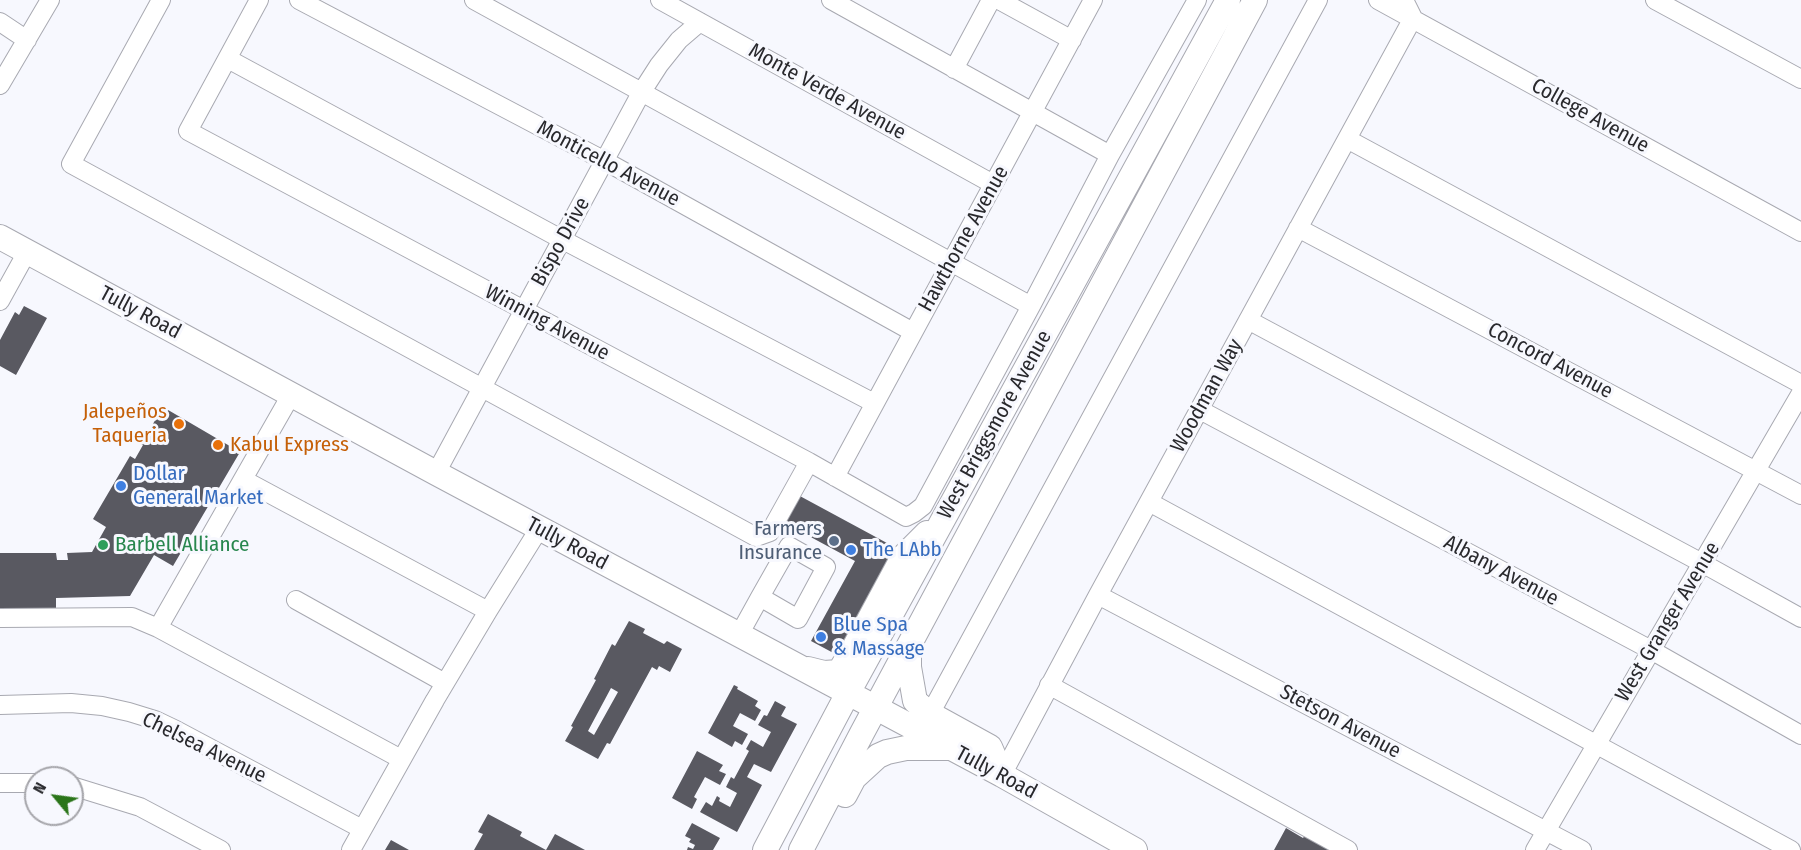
<!DOCTYPE html>
<meta charset="utf-8">
<style>
body{margin:0}
#map{position:relative;width:1801px;height:850px;overflow:hidden;background:#f7f8fe;font-family:"Fira Sans Condensed",sans-serif}
canvas{display:block}
.north{position:absolute;left:24px;top:766px;width:60px;height:60px;box-sizing:border-box;background:#f7f8fe;border:2px solid #a5a5aa;border-radius:50%;rotate:299deg;font-size:16px;font-weight:700;line-height:24px;text-align:center;color:#29292d}
.north::after{content:'';display:block;margin:auto;width:21px;height:27px;background:#2b751a;clip-path:polygon(50% 0,100% 100%,50% 72%,0 100%)}
</style>
<div id="map">
<canvas width="1801" height="850"></canvas>
<div class="north">N</div>
</div>
<script>
const g = document.querySelector('canvas').getContext('2d');
g.lineJoin = 'round';
function fill(path, color) { g.fillStyle = color; g.fill(path, 'evenodd'); }
const toPath = rows => new Path2D(rows.map(r => 'M' + r).join(''));
function stroke(path, color, width, dash) { g.strokeStyle = color; g.lineWidth = width; g.lineCap = dash ? 'butt' : 'round'; g.setLineDash(dash || []); g.stroke(path); }
function label(font, color, halo, rows, align = 'center') {
  g.font = font + ' "Fira Sans Condensed",sans-serif'; g.lineWidth = 6; g.setLineDash([]); g.textBaseline = 'middle'; g.strokeStyle = halo; g.fillStyle = color; for (const [text, x, y, turn = 0] of rows) {
    g.save(); g.translate(x, y); g.rotate((+turn || 0) * Math.PI / 180); g.textAlign = isNaN(turn) ? turn : align; if (halo) g.strokeText(text, 0, 0); g.fillText(text, 0, 0); g.restore();
  }
}
fill(toPath([
 [24,306,47,318,16,375,0,366,0,340,15,312,19,315],
 [163,407,240,452,173,566,154,555,130,596,56,598,56,610,0,610,0,553,56,553,57,560,68,560,67,553,92,552,106,527,93,519,130,456,135,459,143,445,141,444],
 [798,495,898,549,839,656,811,641,855,561,783,522],
 [629,621,645,629,643,633,664,644,667,641,682,649,670,672,659,666,657,670,652,667,610,744,607,743,598,759,565,741,573,727,571,726,596,680,594,679,612,644,615,646],
 [611,688,618,692,594,735,588,731],
 [734,685,738,687,737,689,758,701,755,706,761,710,755,721,740,713,733,726,748,734,742,745,735,741,732,747,708,733],
 [775,701,786,707,781,716,797,724,771,772,754,764,747,777,762,785,737,832,700,812,706,802,712,806,717,796,720,798,719,801,730,807,737,793,726,787,731,777,734,779,749,751,746,749,751,740,763,747,771,732,758,725,764,715,767,716],
 [697,751,723,765,719,771,726,774,720,785,705,777,694,797,697,799,692,809,672,798],
 [488,814,522,832,520,836,546,850,474,850,483,834,478,832],
 [692,823,720,838,713,850,687,850,688,847,693,849,695,845,689,842,691,839,685,836],
 [1286,828,1303,838,1306,834,1335,850,1274,850],
 [555,834,585,850,546,850],
 [391,840,409,850,385,850]
]), '#595961');
const minor = toPath([
 [161,0,71,164,756,537,770,532,809,462],
 [259,0,188,131,809,462,906,517,914,513,923,506,1031,306,1110,155,1197,0],
 [299,0,605,161,913,332],
 [474,0,1031,306],
 [660,0,993,184],
 [831,0,1110,155],
 [999,0,1072,40],
 [1378,0,1801,232],
 [1655,0,1801,79],
 [0,22,27,40],
 [228,59,563,240,874,403],
 [954,69,991,0],
 [0,85,50,0],
 [1347,139,1801,384],
 [1298,228,1801,495],
 [0,301,27,252],
 [1248,320,1702,563,1801,618],
 [1200,410,1651,650,1801,735],
 [436,473,641,93,659,65,679,40,700,22],
 [835,477,1093,0],
 [244,480,488,611],
 [1149,502,1791,850],
 [1098,595,1582,850],
 [296,600,445,683],
 [0,618,132,617,158,628,401,759],
 [158,628,291,395],
 [739,635,760,597,789,546,826,567,798,619,760,597],
 [1049,685,1348,850],
 [0,705,71,703,102,706,129,712,155,720,176,730,362,829],
 [930,714,1318,0],
 [1002,775,1098,595,1413,18,1404,0],
 [0,783,36,783],
 [72,786,140,807,221,850],
 [351,850,435,700,488,611,539,529],
 [1535,850,1801,393]
]);
const major = toPath([
 [0,237,436,473,1002,775,1135,850],
 [909,646,909,667,915,701,930,714,990,747,1002,775],
 [808,669,824,673,839,672,855,646,903,557,927,533],
 [845,795,854,778,878,756,887,752,906,748,946,748],
 [765,850,848,693,1228,0],
 [801,850,862,733,1255,0]
]);
stroke(minor, '#a8a9b1', 20);
stroke(major, '#a8a9b1', 26);
stroke(minor, '#fff', 18);
stroke(major, '#fff', 24);
for (const [x, y, r, color] of [
 [179,424,6,"#e8710a"],
 [218,445,6,"#e8710a"],
 [121,486,6,"#3f7fe0"],
 [834,541,6,"#5c6f8a"],
 [103,545,6,"#2e9e5b"],
 [851,550,6,"#3f7fe0"],
 [821,637,6,"#3f7fe0"]
]) { const dot = new Path2D(); dot.arc(x, y, r, 0, 2 * Math.PI); g.fillStyle = color; g.fill(dot); stroke(dot, '#f7f8fe', 2); }
label('21px', '#29292d', '#f7f8fe', [
 ["Monte Verde Avenue",827,92,29],
 ["College Avenue",1590,116,29],
 ["Monticello Avenue",608,164,28],
 ["Hawthorne Avenue",964,239,-61],
 ["Bispo Drive",561,242,-61],
 ["Tully Road",140,313,28],
 ["Winning Avenue",547,323,28],
 ["Concord Avenue",1550,361,28],
 ["Woodman Way",1207,396,-61],
 ["West Briggsmore Avenue",995,425,-61],
 ["Tully Road",567,544,28],
 ["Albany Avenue",1501,571,28],
 ["West Granger Avenue",1668,622,-59],
 ["Stetson Avenue",1340,722,28],
 ["Chelsea Avenue",204,748,26],
 ["Tully Road",996,773,28]
]);
label('21px', '#c56008', '#f7f8fe', [
 ["Jalepeños",167,412],
 ["Taqueria",167,436],
 ["Kabul Express",230,445,"left"]
], 'right');
label('21px', '#366cbe', '#f7f8fe', [
 ["Dollar",133,474],
 ["General Market",133,498],
 ["The LAbb",863,550],
 ["Blue Spa",833,625],
 ["& Massage",833,649]
], 'left');
label('21px', '#4e5e75', '#f7f8fe', [
 ["Farmers",822,529],
 ["Insurance",822,553]
], 'right');
label('21px', '#27864d', '#f7f8fe', [
 ["Barbell Alliance",115,545]
], 'left');
</script>
